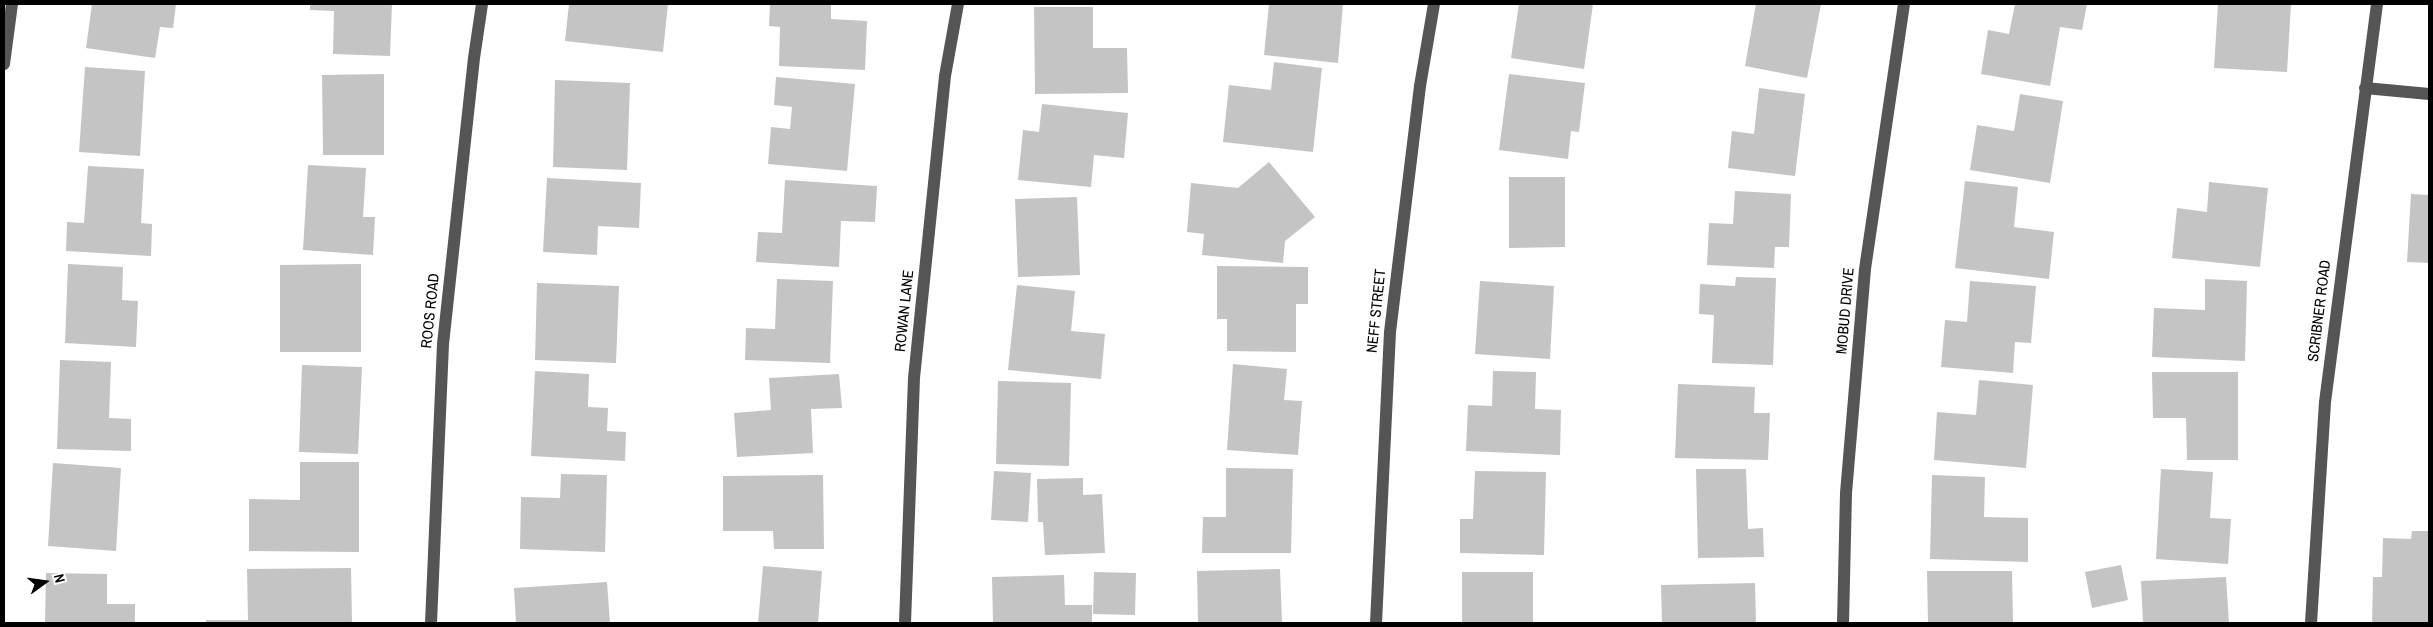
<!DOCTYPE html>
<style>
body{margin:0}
#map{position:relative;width:2433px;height:627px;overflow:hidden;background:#fff;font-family:"Archivo Narrow",sans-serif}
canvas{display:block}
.frame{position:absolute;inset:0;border:5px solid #000;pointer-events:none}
.north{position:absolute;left:20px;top:557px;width:50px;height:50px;-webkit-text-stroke:4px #fff;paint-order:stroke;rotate:76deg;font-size:14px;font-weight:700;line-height:20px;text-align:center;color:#000}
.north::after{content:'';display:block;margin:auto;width:18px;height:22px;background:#000;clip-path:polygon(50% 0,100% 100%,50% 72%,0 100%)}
</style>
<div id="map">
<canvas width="2433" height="627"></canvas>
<div class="frame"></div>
<div class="north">N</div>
</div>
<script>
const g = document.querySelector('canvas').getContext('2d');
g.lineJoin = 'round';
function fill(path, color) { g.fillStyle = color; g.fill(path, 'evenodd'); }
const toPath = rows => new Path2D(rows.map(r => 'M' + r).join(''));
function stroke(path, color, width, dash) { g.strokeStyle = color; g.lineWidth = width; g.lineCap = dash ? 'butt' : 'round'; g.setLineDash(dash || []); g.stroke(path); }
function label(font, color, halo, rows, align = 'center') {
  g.font = font + ' "Archivo Narrow",sans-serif'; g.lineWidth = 5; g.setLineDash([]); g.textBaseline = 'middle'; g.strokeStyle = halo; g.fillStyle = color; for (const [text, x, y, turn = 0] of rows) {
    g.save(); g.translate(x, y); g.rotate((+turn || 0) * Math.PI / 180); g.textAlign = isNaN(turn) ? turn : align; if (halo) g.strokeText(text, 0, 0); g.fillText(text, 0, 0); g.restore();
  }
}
fill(toPath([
 [92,4,176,4,173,28,160,27,155,58,86,48],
 [310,4,392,4,390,56,333,54,334,11,310,10],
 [569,4,668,4,663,52,565,41],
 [770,4,831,4,831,19,867,21,865,70,779,66,780,27,769,26],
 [1269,4,1343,4,1338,63,1264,55],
 [1519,4,1593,4,1584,69,1511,58],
 [1756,4,1821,4,1807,78,1745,66],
 [2015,4,2087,4,2082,30,2060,27,2050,86,1981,74,1988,30,2009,34],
 [2218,4,2291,4,2287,72,2214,68],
 [1034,7,1093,7,1093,48,1127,48,1128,93,1035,94],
 [1274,62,1322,68,1313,152,1223,142,1229,85,1271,90],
 [85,67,145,71,140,156,79,152],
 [384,74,384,155,323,155,322,75],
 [1509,74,1585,83,1579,132,1571,131,1568,159,1499,150],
 [776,77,855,84,847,171,768,164,771,127,790,129,792,107,774,105],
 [555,80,630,83,627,170,553,167],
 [1759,88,1805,94,1795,176,1728,168,1732,131,1754,134],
 [2020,94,2063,101,2050,183,1970,170,1977,125,2014,131],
 [1042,104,1128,113,1124,158,1094,155,1091,187,1018,180,1023,130,1039,132],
 [1269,162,1315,217,1285,241,1283,263,1202,255,1204,234,1187,232,1191,183,1238,188],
 [308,165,366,168,363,217,375,217,373,255,303,250],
 [88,166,144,169,141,223,152,224,151,256,66,251,67,222,84,223],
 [1509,177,1565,177,1565,247,1509,248],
 [547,178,641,183,639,228,598,226,597,255,543,252],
 [785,180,877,186,875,222,841,221,839,267,756,262,758,232,782,233],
 [1965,181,2018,187,2014,227,2054,232,2049,279,1955,268],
 [2209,182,2268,188,2260,267,2172,258,2177,208,2207,212],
 [1735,191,1791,194,1789,247,1775,247,1774,268,1707,265,1709,223,1733,224],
 [2411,194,2429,195,2429,263,2407,262],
 [1077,197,1080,275,1018,277,1015,199],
 [68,264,123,267,122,300,138,301,136,347,65,343],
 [361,264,361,352,280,352,280,265],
 [1217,266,1308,267,1308,304,1296,304,1296,352,1227,351,1227,319,1217,319],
 [1736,277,1776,278,1773,365,1712,363,1714,315,1699,314,1700,284,1735,286],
 [777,279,833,281,830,363,745,360,746,328,775,329],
 [2205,279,2247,281,2245,361,2152,357,2154,308,2205,310],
 [1480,281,1554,286,1550,359,1475,354],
 [1970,281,2036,286,2031,343,2015,342,2013,373,1941,367,1945,320,1967,322],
 [537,283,619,286,616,363,535,360],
 [1017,285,1075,291,1071,331,1105,334,1101,379,1008,370],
 [60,360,111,362,109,418,131,419,131,451,57,449],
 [1233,364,1287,369,1284,400,1302,401,1298,455,1227,450],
 [302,365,362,367,358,454,299,452],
 [535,371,589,374,588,407,608,408,607,431,626,432,625,461,531,456],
 [1493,371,1536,372,1535,409,1561,410,1560,455,1466,451,1468,405,1492,406],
 [2152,372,2238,372,2238,460,2187,460,2186,418,2153,418],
 [839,374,842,408,811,409,813,453,737,457,734,413,771,410,769,378],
 [1979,380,2033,385,2026,468,1934,460,1937,412,1976,415],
 [998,381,1071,383,1069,466,996,464],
 [1678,384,1755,387,1754,413,1770,413,1768,460,1675,458],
 [300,462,359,462,359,552,249,551,249,499,300,500],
 [53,463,121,468,116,551,48,546],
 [1226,468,1293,469,1291,553,1202,553,1203,517,1226,517],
 [1696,469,1746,469,1748,529,1763,528,1764,557,1698,558],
 [2161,469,2213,472,2210,518,2231,519,2228,564,2156,559],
 [994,471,1031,473,1028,522,991,520],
 [1475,471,1546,472,1544,555,1460,553,1460,519,1473,519],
 [561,474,607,475,605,552,520,549,521,497,560,498],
 [823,475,824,549,774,549,773,531,723,531,723,476],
 [1932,475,1985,477,1984,517,2028,518,2028,562,1930,559],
 [1083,478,1083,495,1102,494,1105,553,1045,555,1043,522,1038,522,1037,479],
 [2412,531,2429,531,2429,623,2372,623,2373,577,2382,577,2383,538,2411,539],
 [2121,565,2128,600,2092,608,2085,572],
 [763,566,822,571,818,623,758,623],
 [351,568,352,623,206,623,206,620,248,620,247,569],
 [1280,569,1282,623,1198,623,1197,571],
 [1927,571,2012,571,2013,623,1928,623],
 [1094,572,1136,573,1135,615,1093,614],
 [1462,572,1533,572,1533,623,1462,623],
 [46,573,107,574,107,604,135,604,135,623,45,623],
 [1064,575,1065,605,1092,605,1092,623,993,623,992,577],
 [2226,577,2229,623,2143,623,2141,581],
 [607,582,610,623,516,623,514,588],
 [1755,583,1756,623,1662,623,1661,585]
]), '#c4c4c4');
stroke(toPath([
 [4,64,12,4],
 [2365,88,2429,94],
 [431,623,443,344,474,58,482,4],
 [905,623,914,378,945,76,958,4],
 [1376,623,1390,332,1420,86,1434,4],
 [1843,623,1846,493,1865,269,1904,4],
 [2311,623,2325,402,2377,4]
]), '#555', 12);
label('15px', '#000', '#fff', [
 ["ROOS ROAD",431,311,-84],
 ["ROWAN LANE",905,311,-84],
 ["NEFF STREET",1377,311,-84],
 ["MOBUD DRIVE",1846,311,-85],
 ["SCRIBNER ROAD",2320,311,-83]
]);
</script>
